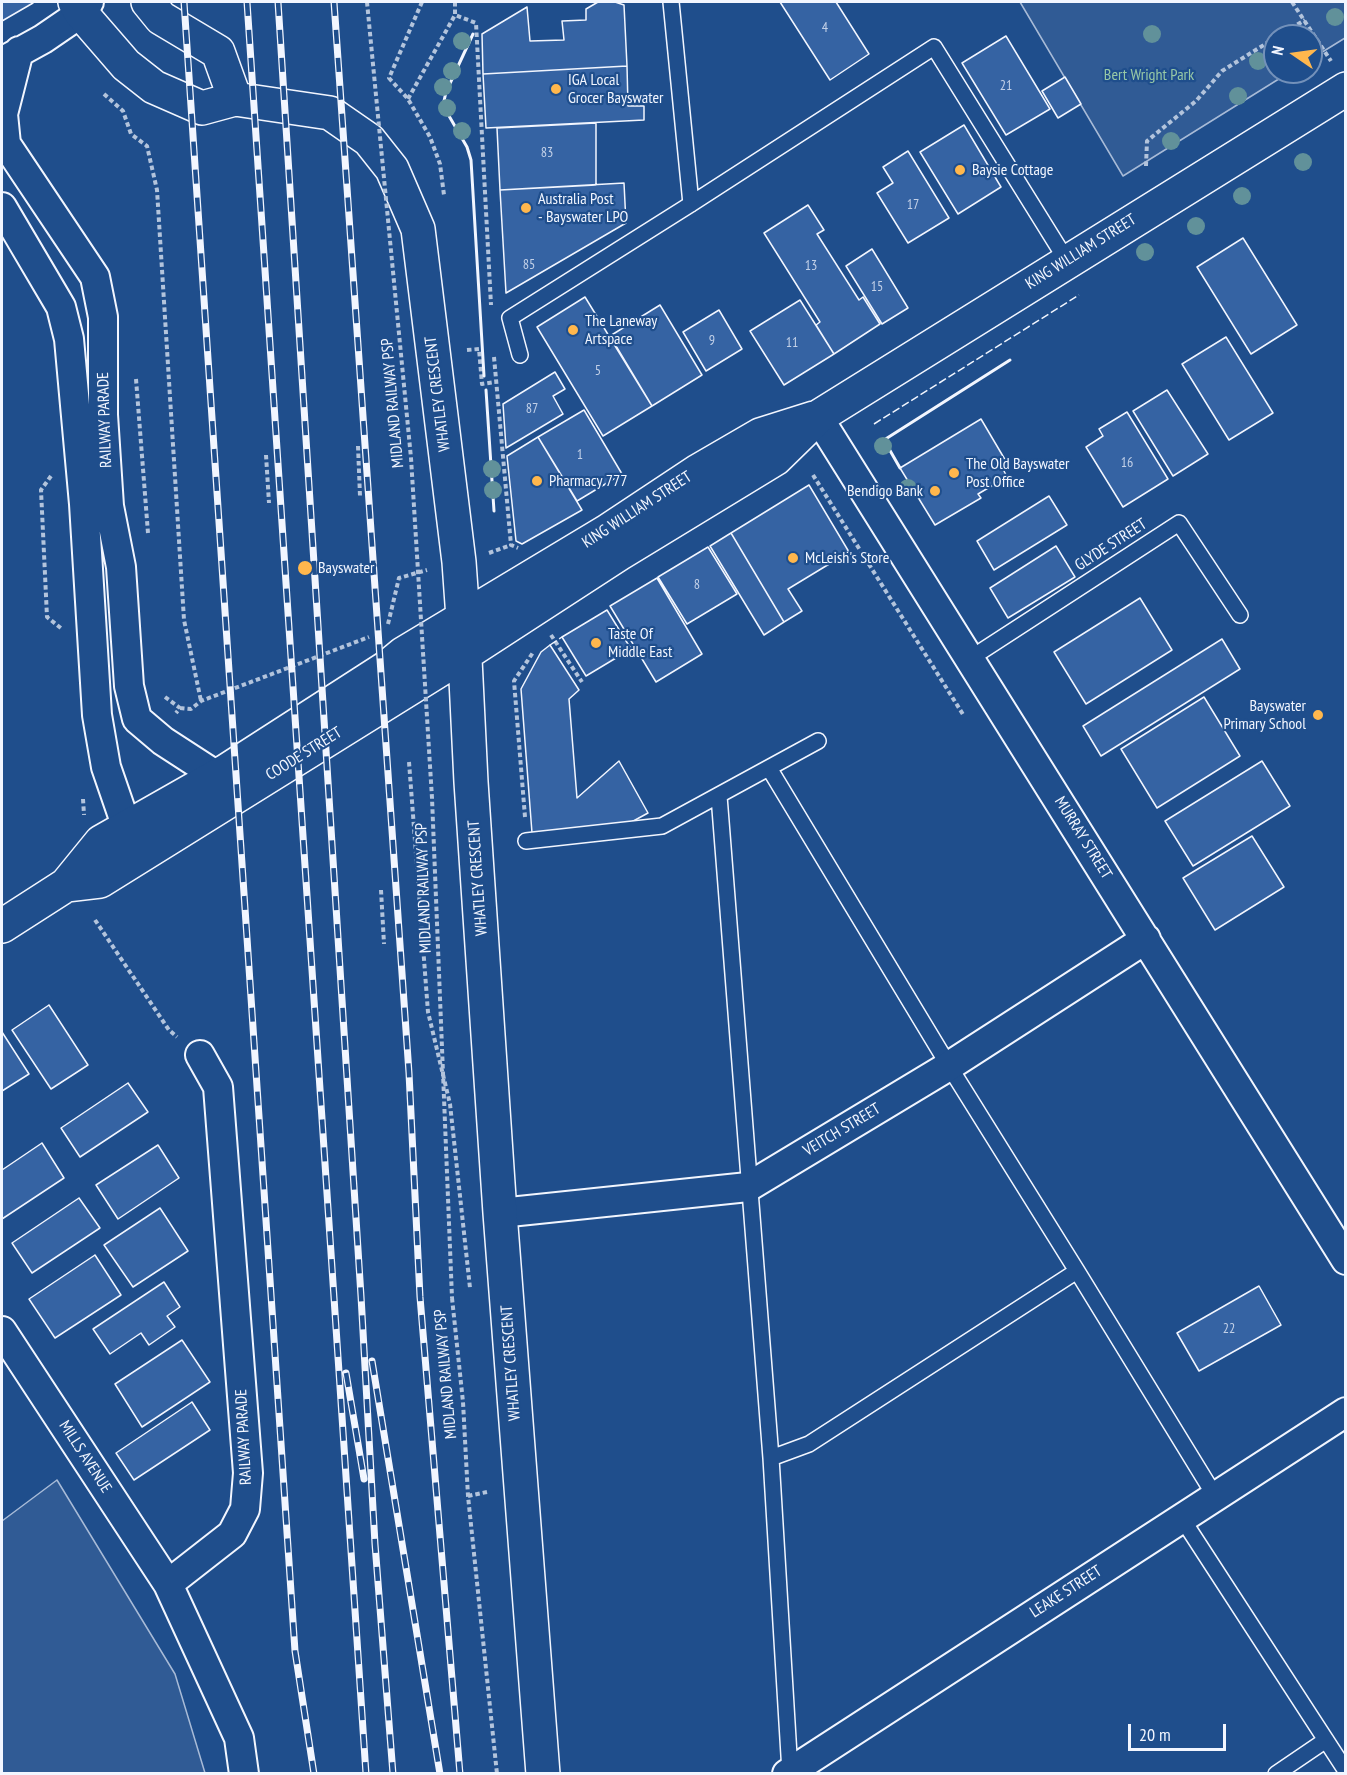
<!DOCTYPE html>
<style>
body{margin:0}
#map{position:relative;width:1347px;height:1775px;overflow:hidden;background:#1f4e8c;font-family:"PT Sans Narrow",sans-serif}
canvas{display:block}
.frame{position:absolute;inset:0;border:3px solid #f2f6ff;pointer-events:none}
.north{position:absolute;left:1263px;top:24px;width:60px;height:60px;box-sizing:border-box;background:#1f4e8c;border:2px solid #7391ba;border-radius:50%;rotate:283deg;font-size:16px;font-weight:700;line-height:24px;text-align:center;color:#f2f6ff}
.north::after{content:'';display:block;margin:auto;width:21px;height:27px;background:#ffb74d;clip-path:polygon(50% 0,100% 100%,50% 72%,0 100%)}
.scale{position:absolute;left:1128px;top:1724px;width:98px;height:27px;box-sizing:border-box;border:3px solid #f2f6ff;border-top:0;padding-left:8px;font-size:18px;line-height:21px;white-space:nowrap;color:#f2f6ff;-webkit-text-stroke:4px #1f4e8c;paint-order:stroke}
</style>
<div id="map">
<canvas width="1347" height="1775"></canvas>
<div class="frame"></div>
<div class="north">N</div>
<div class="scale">20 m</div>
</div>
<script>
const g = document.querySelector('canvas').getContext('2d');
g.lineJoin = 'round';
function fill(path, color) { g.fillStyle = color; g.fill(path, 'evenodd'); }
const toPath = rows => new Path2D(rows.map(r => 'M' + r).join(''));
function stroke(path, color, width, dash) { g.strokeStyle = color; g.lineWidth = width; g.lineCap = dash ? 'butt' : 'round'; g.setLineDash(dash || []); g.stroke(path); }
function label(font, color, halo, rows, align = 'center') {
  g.font = font + ' "PT Sans Narrow",sans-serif'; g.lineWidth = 4.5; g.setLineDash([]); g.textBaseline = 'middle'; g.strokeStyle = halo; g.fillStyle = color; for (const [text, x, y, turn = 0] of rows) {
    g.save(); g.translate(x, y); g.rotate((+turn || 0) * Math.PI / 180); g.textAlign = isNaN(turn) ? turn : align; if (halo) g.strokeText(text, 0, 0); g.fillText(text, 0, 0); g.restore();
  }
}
const green = toPath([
 [1020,2,1345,2,1345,38,1311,59,1311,36,1275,36,1275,72,1290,72,1123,176,1020,2],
 [57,1480,175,1674,205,1773,2,1773,2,1521,57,1480]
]);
fill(green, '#305b95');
stroke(green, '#a8bbd7', 1.5);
const building = toPath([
 [2,2,32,2,33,3,2,21,2,2],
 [598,2,615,2,624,5,627,66,483,74,482,34,527,7,530,41,564,40,562,21,586,20,586,9,598,2],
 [780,2,836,2,869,54,830,80,780,2],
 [1006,36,1050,109,1006,135,962,63,1006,36],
 [627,66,628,106,644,106,644,120,486,128,483,74,627,66],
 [1065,77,1081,104,1058,118,1042,91,1065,77],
 [596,123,596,185,500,190,497,128,596,123],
 [964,125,1001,187,958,214,920,152,964,125],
 [908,151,949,218,908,243,877,193,893,183,883,167,908,151],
 [624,183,626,223,506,293,500,190,624,183],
 [808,205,824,230,817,234,859,300,863,297,880,324,834,354,816,325,820,322,764,233,808,205],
 [1243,238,1297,325,1251,354,1197,267,1243,238],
 [872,249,908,308,882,324,846,266,872,249],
 [585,297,652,406,603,436,537,327,585,297],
 [800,300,834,354,784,385,750,331,800,300],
 [660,305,702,375,652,406,610,336,660,305],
 [719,310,742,349,706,371,683,332,719,310],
 [1226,337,1273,413,1229,440,1182,364,1226,337],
 [555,372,565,389,553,396,563,414,506,448,503,404,555,372],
 [1167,390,1208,454,1173,476,1133,411,1167,390],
 [584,410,622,474,577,501,538,437,584,410],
 [1127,412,1168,479,1123,507,1086,447,1103,436,1099,429,1127,412],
 [981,419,1007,463,1002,467,1007,477,978,494,981,498,935,525,900,468,981,419],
 [538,437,582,510,522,544,516,541,507,456,538,437],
 [809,485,849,552,788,589,802,611,784,622,731,533,809,485],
 [1049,496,1067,525,994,570,977,541,1049,496],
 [731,533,784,622,764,635,710,546,731,533],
 [1056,546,1075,577,1008,618,990,588,1056,546],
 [708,547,737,594,687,624,658,577,708,547],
 [657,578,702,654,656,682,610,606,657,578],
 [1140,598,1172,650,1086,704,1054,652,1140,598],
 [607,610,631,649,586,676,562,637,607,610],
 [1222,639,1240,669,1101,756,1083,726,1222,639],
 [550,645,579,690,569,699,577,798,619,761,648,813,626,825,532,833,521,689,541,652,550,645],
 [1204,697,1240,756,1157,808,1121,749,1204,697],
 [1262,761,1290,806,1193,866,1165,821,1262,761],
 [1252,836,1284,887,1215,930,1183,878,1252,836],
 [49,1005,88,1065,51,1089,12,1030,49,1005],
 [2,1032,29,1074,2,1091,2,1032],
 [128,1083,148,1112,80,1157,61,1128,128,1083],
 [42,1143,64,1178,2,1219,2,1170,42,1143],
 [158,1145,179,1178,118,1219,96,1185,158,1145],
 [79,1198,100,1228,32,1273,12,1243,79,1198],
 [160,1208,188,1251,133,1287,104,1245,160,1208],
 [95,1255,121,1295,55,1338,29,1299,95,1255],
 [164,1282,180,1307,167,1316,175,1327,149,1345,141,1333,110,1354,93,1329,164,1282],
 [1259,1286,1281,1325,1199,1371,1177,1333,1259,1286],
 [182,1340,210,1382,142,1427,115,1384,182,1340],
 [192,1402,210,1430,134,1480,116,1453,192,1402]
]);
fill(building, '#3563a3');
stroke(building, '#f2f6ff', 1.5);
const service = toPath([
 [671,2,691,204],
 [520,355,510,318,691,204,934,47,1067,261],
 [971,658,1179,523,1240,615],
 [769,768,949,1066,1077,1271,1215,1496],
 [719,796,771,1458,790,1772],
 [526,841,662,826,818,741],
 [771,1458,809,1444,1077,1271],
 [1181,1517,1346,1771],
 [1276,1774,1326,1740]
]);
const minor = toPath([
 [19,51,3,114,6,144,95,277,103,317,103,415,109,506,121,567,129,686,137,719,163,741,217,776],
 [3,61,43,39,81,13,89,2],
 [2,207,61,307,69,339,84,504,97,715,106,767,127,828],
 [818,417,1346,1260],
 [500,1213,748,1187,949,1066,1146,939],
 [2,1331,168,1584,239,1738,244,1774],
 [168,1584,232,1534,245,1509,248,1473,218,1087,200,1055],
 [787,1774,1346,1412]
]);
const primary = toPath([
 [75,2,81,13,126,65,154,87,202,108,235,99,330,113,369,140,392,169,418,229,459,562,463,618,471,782,500,1213,543,1774],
 [148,2,161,18,218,52,235,99],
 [66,885,100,881,465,654,619,554,775,459,818,417,1346,89],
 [2,926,66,885,101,842,226,771,386,668,403,654,606,532,698,471,760,435,814,418]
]);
stroke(service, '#f2f6ff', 18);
stroke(minor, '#f2f6ff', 32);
stroke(primary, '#f2f6ff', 36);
stroke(toPath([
 [422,2,389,78,408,99,430,137,440,164,444,195],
 [455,2,455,15,476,23,491,305],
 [1292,2,1331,61],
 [1278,36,1305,20],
 [104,94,123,111,131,134,147,146,157,190,184,620,201,701],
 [408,99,455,15],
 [1146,166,1147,141,1196,101,1222,71,1275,38],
 [467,350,479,349,482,384,495,382],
 [494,357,511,545,518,548],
 [136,379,148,533],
 [358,446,360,496],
 [266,455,269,503],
 [813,475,964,716],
 [51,476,41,490,47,617,62,629],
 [489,553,511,545],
 [388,624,399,578,427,570],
 [551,635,582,682],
 [165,697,180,708,176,713],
 [180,708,191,709,201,701,369,637],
 [409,762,428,1012,450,1104,470,1288],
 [83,799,84,815],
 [525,817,514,681,534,651],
 [381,890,384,944],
 [95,920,169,1030,177,1037],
 [452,1298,463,1402,468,1496,497,1774],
 [468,1496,487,1492]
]), '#b3c4dc', 4, [4.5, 3]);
stroke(service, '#1f4e8c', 15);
stroke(minor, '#1f4e8c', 28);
stroke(primary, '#1f4e8c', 33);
const rail = toPath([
 [184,2,295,1651,314,1774],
 [247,2,366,1774],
 [278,2,361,1296,375,1544,393,1774],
 [334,2,409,1073,420,1297,460,1774],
 [372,1361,440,1774],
 [346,1373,364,1479]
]);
stroke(rail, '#f2f6ff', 7);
stroke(rail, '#1f4e8c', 4.5, [14]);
stroke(toPath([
 [367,2,411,458,432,798,452,1298]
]), '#b3c4dc', 4, [4.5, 3]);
stroke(toPath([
 [874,424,1079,295],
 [550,645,562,637]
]), '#f2f6ff', 1.5, [8, 3]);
stroke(toPath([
 [473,34,446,92,444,101,445,109,467,147,471,160,484,376],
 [486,390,494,511],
 [900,468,884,440,1010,360]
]), '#f2f6ff', 3);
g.fillStyle = '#61919a';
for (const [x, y] of [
 [1335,17],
 [1152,34],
 [462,41],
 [1258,61],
 [452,71],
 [443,87],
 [1238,96],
 [447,108],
 [462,131],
 [1171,141],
 [1303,162],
 [1242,196],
 [1196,226],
 [1145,252],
 [883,446],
 [492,469],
 [908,488],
 [493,490]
]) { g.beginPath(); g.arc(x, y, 9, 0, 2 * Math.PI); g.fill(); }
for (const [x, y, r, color] of [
 [556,89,6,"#ffb74d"],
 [960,170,6,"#ffb74d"],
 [526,208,6,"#ffb74d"],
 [573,330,6,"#ffb74d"],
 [954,473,6,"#ffb74d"],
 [537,481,6,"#ffb74d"],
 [935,491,6,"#ffb74d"],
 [793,558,6,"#ffb74d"],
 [305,568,8,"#ffb74d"],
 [596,643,6,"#ffb74d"],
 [1318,715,6,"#ffb74d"]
]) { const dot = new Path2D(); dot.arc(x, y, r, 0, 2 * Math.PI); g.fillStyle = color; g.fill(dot); stroke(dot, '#1f4e8c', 2); }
label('14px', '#c3d1e8', null, [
 ["4",825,28],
 ["21",1006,86],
 ["83",547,153],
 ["17",913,205],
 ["85",529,265],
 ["13",811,266],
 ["15",877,287],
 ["9",712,341],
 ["11",792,343],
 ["5",598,371],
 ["87",532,409],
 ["1",580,455],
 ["16",1127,463],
 ["8",697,585],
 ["22",1229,1329]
]);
label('16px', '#97c8a6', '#1f4e8c', [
 ["Bert Wright Park",1149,75]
]);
label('16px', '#f2f6ff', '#1f4e8c', [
 ["IGA Local",568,80],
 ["Grocer Bayswater",568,98],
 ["Baysie Cottage",972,170],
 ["Australia Post",538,199],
 ["- Bayswater LPO",538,217],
 ["The Laneway",585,321],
 ["Artspace",585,339],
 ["The Old Bayswater",966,464],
 ["Post Office",966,482],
 ["Pharmacy 777",549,481],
 ["Bendigo Bank",923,491,"right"],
 ["McLeish's Store",805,558],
 ["Bayswater",318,568],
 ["Taste Of",608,634],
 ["Middle East",608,652],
 ["Bayswater",1306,706,"right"],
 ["Primary School",1306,724,"right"]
], 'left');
label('16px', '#f2f6ff', '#1f4e8c', [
 ["KING WILLIAM STREET",1081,252,-32],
 ["WHATLEY CRESCENT",438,394,-97],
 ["MIDLAND RAILWAY PSP",393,403,-95],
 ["RAILWAY PARADE",105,420,-92],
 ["KING WILLIAM STREET",637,510,-33],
 ["GLYDE STREET",1111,545,-33],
 ["COODE STREET",304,754,-32],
 ["MURRAY STREET",1083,838,58],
 ["WHATLEY CRESCENT",478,878,-94],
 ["MIDLAND RAILWAY PSP",424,888,-92],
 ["VEITCH STREET",842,1130,-31],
 ["WHATLEY CRESCENT",511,1363,-94],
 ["MIDLAND RAILWAY PSP",446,1374,-95],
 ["RAILWAY PARADE",244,1437,-93],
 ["MILLS AVENUE",85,1457,57],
 ["LEAKE STREET",1066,1592,-33]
]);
</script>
